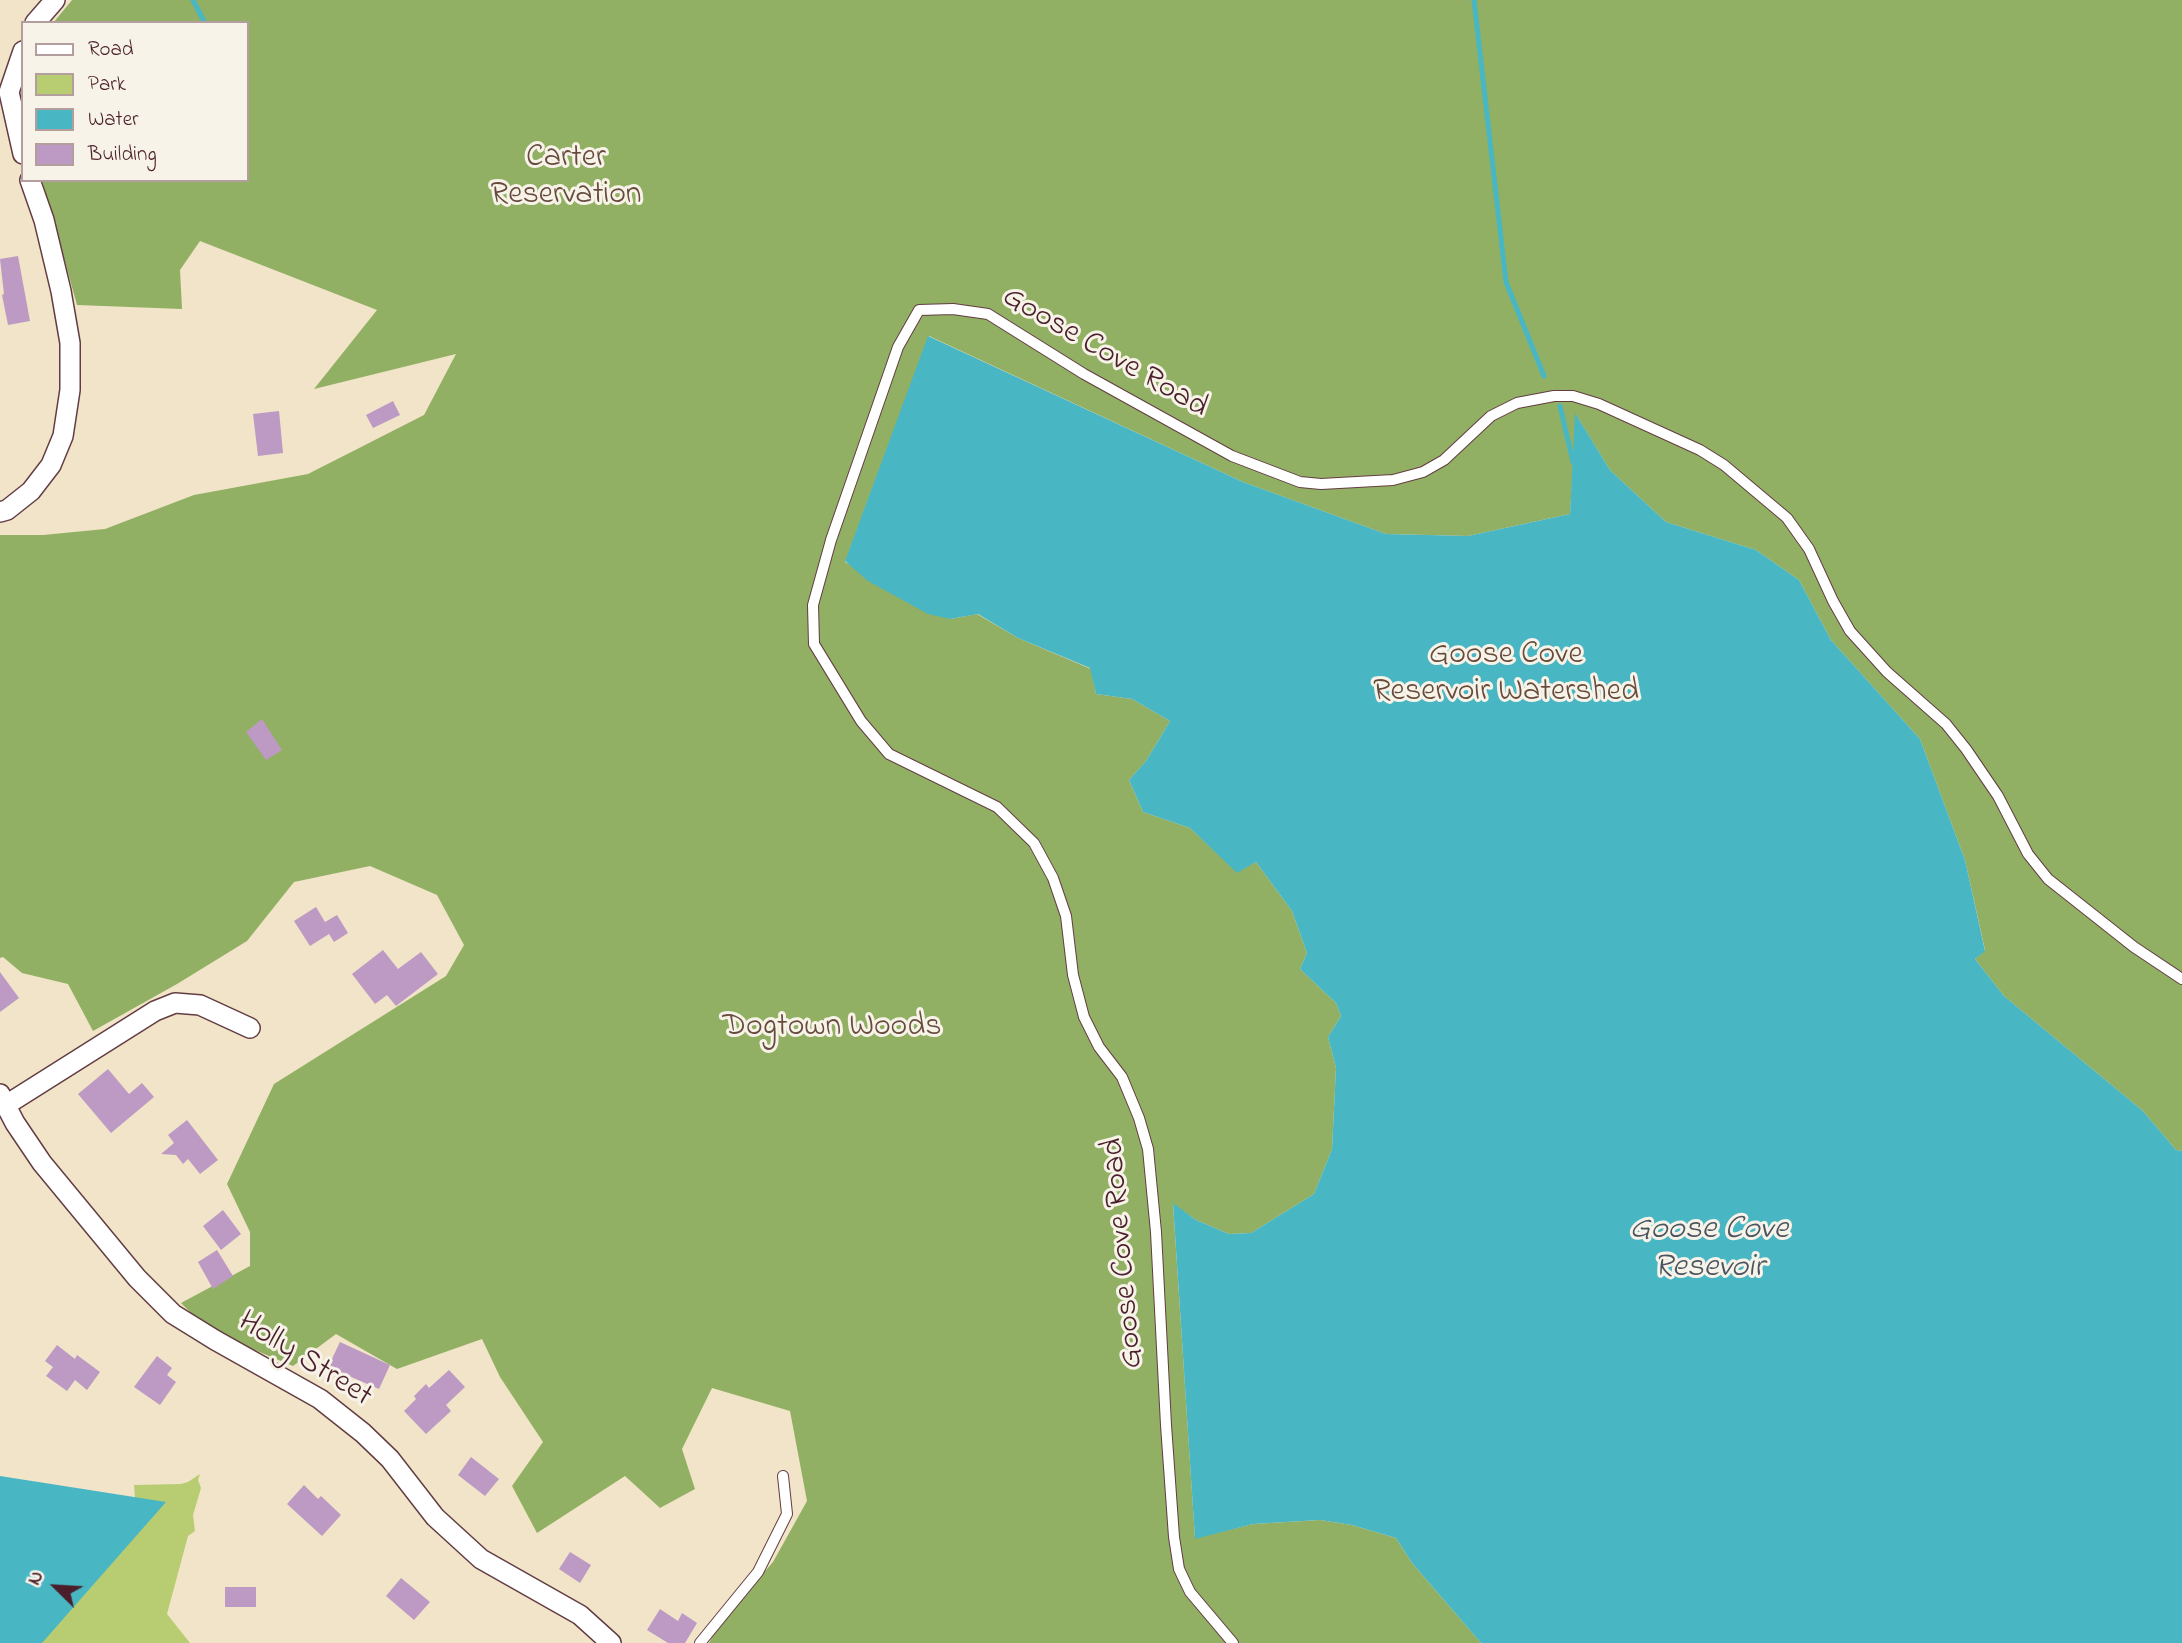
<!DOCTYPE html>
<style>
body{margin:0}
#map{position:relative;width:2182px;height:1643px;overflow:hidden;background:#f1e4c8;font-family:"Indie Flower",sans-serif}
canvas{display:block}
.legend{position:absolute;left:21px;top:21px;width:228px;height:161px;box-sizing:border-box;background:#f7f3e8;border:2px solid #b29e9c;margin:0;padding:9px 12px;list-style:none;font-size:21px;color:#4a1f2b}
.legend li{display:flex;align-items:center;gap:14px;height:35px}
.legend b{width:35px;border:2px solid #b29e9c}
.north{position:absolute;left:21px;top:1552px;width:70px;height:70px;-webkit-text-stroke:5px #f7f3e8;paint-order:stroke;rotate:294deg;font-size:19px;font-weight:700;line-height:28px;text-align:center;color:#4a1f2b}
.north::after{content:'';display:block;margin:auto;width:24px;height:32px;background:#4a1f2b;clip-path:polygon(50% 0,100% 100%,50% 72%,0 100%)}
</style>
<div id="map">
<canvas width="2182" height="1643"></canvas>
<ul class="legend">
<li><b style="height:9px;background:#fff"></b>Road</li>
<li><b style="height:19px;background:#b8cd71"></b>Park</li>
<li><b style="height:19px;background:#49b6c4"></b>Water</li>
<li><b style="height:19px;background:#bc9ac3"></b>Building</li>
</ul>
<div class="north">N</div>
</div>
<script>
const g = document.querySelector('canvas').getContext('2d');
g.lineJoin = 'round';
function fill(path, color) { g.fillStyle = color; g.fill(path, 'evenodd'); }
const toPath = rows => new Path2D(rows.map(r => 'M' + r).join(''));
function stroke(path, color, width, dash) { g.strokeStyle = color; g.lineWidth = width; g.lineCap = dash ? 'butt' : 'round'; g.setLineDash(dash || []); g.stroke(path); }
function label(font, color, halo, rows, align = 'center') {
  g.font = font + ' "Indie Flower",sans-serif'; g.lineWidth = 6; g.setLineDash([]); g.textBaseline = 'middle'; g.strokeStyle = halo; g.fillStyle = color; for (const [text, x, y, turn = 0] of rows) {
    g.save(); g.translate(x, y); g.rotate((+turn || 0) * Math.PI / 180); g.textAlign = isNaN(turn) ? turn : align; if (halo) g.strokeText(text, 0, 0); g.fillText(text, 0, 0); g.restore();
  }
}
fill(toPath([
 [200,1474,198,1480,201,1488,193,1515,195,1531,188,1536,167,1614,190,1643,0,1643,135,1498,134,1485,181,1484,188,1482]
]), '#b8cd71');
fill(toPath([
 [72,0,2182,0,2182,1151,2176,1150,2143,1111,2004,996,1975,959,1985,950,1965,860,1920,739,1831,640,1799,580,1756,550,1666,522,1610,470,1576,415,1570,514,1468,536,1386,534,1243,482,929,336,845,562,950,619,977,614,1018,638,1091,669,1096,694,1132,699,1170,721,1146,761,1129,780,1143,812,1190,828,1237,872,1256,862,1292,911,1307,953,1300,969,1336,1003,1341,1016,1328,1037,1336,1068,1332,1149,1314,1194,1251,1233,1229,1234,1196,1220,1173,1204,1195,1538,1253,1524,1320,1520,1352,1525,1396,1538,1412,1563,1481,1643,709,1643,722,1620,773,1562,807,1501,790,1411,712,1388,682,1449,695,1489,660,1508,625,1476,537,1533,512,1486,543,1442,500,1377,482,1339,397,1369,336,1334,293,1366,245,1346,197,1319,181,1303,250,1266,250,1232,227,1184,274,1084,446,976,464,945,437,895,370,866,294,882,247,941,177,984,93,1031,68,984,22,973,3,957,0,958,0,535,43,535,105,529,194,495,308,474,424,415,456,354,314,389,377,310,200,241,180,270,182,309,77,305,42,180,247,180,247,23,53,23]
]), '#92b063');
fill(toPath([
 [928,336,1243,482,1386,534,1468,536,1570,514,1575,413,1610,470,1666,522,1756,550,1799,580,1831,640,1920,739,1965,860,1985,951,1975,959,2004,996,2143,1111,2176,1150,2182,1151,2182,1643,1481,1643,1412,1563,1396,1538,1352,1525,1320,1520,1253,1524,1195,1539,1173,1203,1196,1220,1229,1234,1251,1233,1314,1194,1332,1149,1336,1068,1328,1037,1341,1016,1336,1003,1300,969,1307,953,1292,911,1256,862,1237,873,1190,828,1143,812,1129,780,1146,761,1170,721,1132,699,1096,694,1090,668,1018,638,978,614,950,619,928,614,868,581,845,561],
 [0,1476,166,1502,42,1643,0,1643]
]), '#49b6c4');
stroke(toPath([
 [193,0,205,23],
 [1474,0,1506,282,1544,376],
 [1560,406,1573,462]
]), '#49b6c4', 5);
fill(toPath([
 [18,256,30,321,8,325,2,295,4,294,0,259],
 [393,401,400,415,373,428,366,415],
 [279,411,283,453,258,456,253,414],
 [262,719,282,750,266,760,246,732],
 [316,907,325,922,337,915,348,933,334,942,329,934,310,946,294,921],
 [383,950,398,969,421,952,438,974,396,1006,387,995,375,1004,352,974],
 [0,972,19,998,0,1012],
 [108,1069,129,1094,142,1083,154,1097,111,1133,78,1094],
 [187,1120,218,1160,200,1174,188,1159,183,1164,176,1155,161,1154,174,1143,168,1135],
 [223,1210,241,1234,221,1250,203,1226],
 [217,1250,233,1276,213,1289,198,1262],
 [340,1342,390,1365,379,1389,328,1367],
 [57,1345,75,1359,77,1355,100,1372,87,1390,75,1380,67,1391,46,1376,53,1367,45,1361],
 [157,1356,172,1368,167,1375,176,1382,160,1405,134,1387],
 [449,1370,465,1387,446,1405,451,1411,426,1434,404,1411,416,1399,414,1396,426,1384,429,1388],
 [471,1457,499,1479,485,1496,458,1475],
 [304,1485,318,1499,321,1496,341,1515,322,1536,287,1504],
 [570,1552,591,1565,580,1583,559,1569],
 [401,1578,430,1602,414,1620,386,1596],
 [225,1587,256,1587,256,1607,225,1607],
 [660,1609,678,1621,682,1613,697,1623,685,1643,668,1643,647,1630]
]), '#bc9ac3');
const lane = toPath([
 [700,1643,758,1572,787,1514,783,1476],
 [1233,1643,1190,1592,1179,1569,1174,1537,1166,1425,1156,1232,1148,1149,1139,1118,1122,1077,1099,1047,1084,1017,1073,975,1066,916,1053,878,1034,843,997,807,889,754,861,721,814,644,813,605,831,540,898,347,919,310,953,309,988,314,1084,374,1232,456,1300,482,1321,484,1393,480,1423,472,1444,460,1491,416,1517,403,1554,396,1573,396,1599,404,1700,450,1724,465,1787,518,1809,549,1833,601,1850,631,1887,672,1946,724,1966,749,1998,796,2028,854,2048,879,2134,947,2182,979]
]);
const street = toPath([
 [35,23,55,0],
 [23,51,9,92,23,154],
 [0,512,7,510,31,491,51,465,63,436,70,390,70,343,61,291,44,220,30,180],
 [0,1094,15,1123,42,1163,137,1278,173,1314,215,1340,320,1399,363,1433,390,1459,435,1517,481,1559,580,1615,611,1643],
 [6,1105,155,1011,175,1003,200,1005,250,1028]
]);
stroke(lane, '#633d43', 12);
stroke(street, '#633d43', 22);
stroke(lane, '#fff', 10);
stroke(street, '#fff', 19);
label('32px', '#664a3c', '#f7f3e8', [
 ["Carter",566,160],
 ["Reservation",566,197],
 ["Goose Cove",1506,657],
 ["Reservoir Watershed",1506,694],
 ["Dogtown Woods",832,1029]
]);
label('32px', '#4a1f2b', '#f7f3e8', [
 ["Goose Cove Road",1104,354,30],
 ["Goose Cove Road",1125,1253,-95],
 ["Holly Street",304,1361,32]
]);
label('italic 33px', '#4a5461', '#f7f3e8', [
 ["Goose Cove",1709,1232],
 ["Resevoir",1709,1270]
]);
</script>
